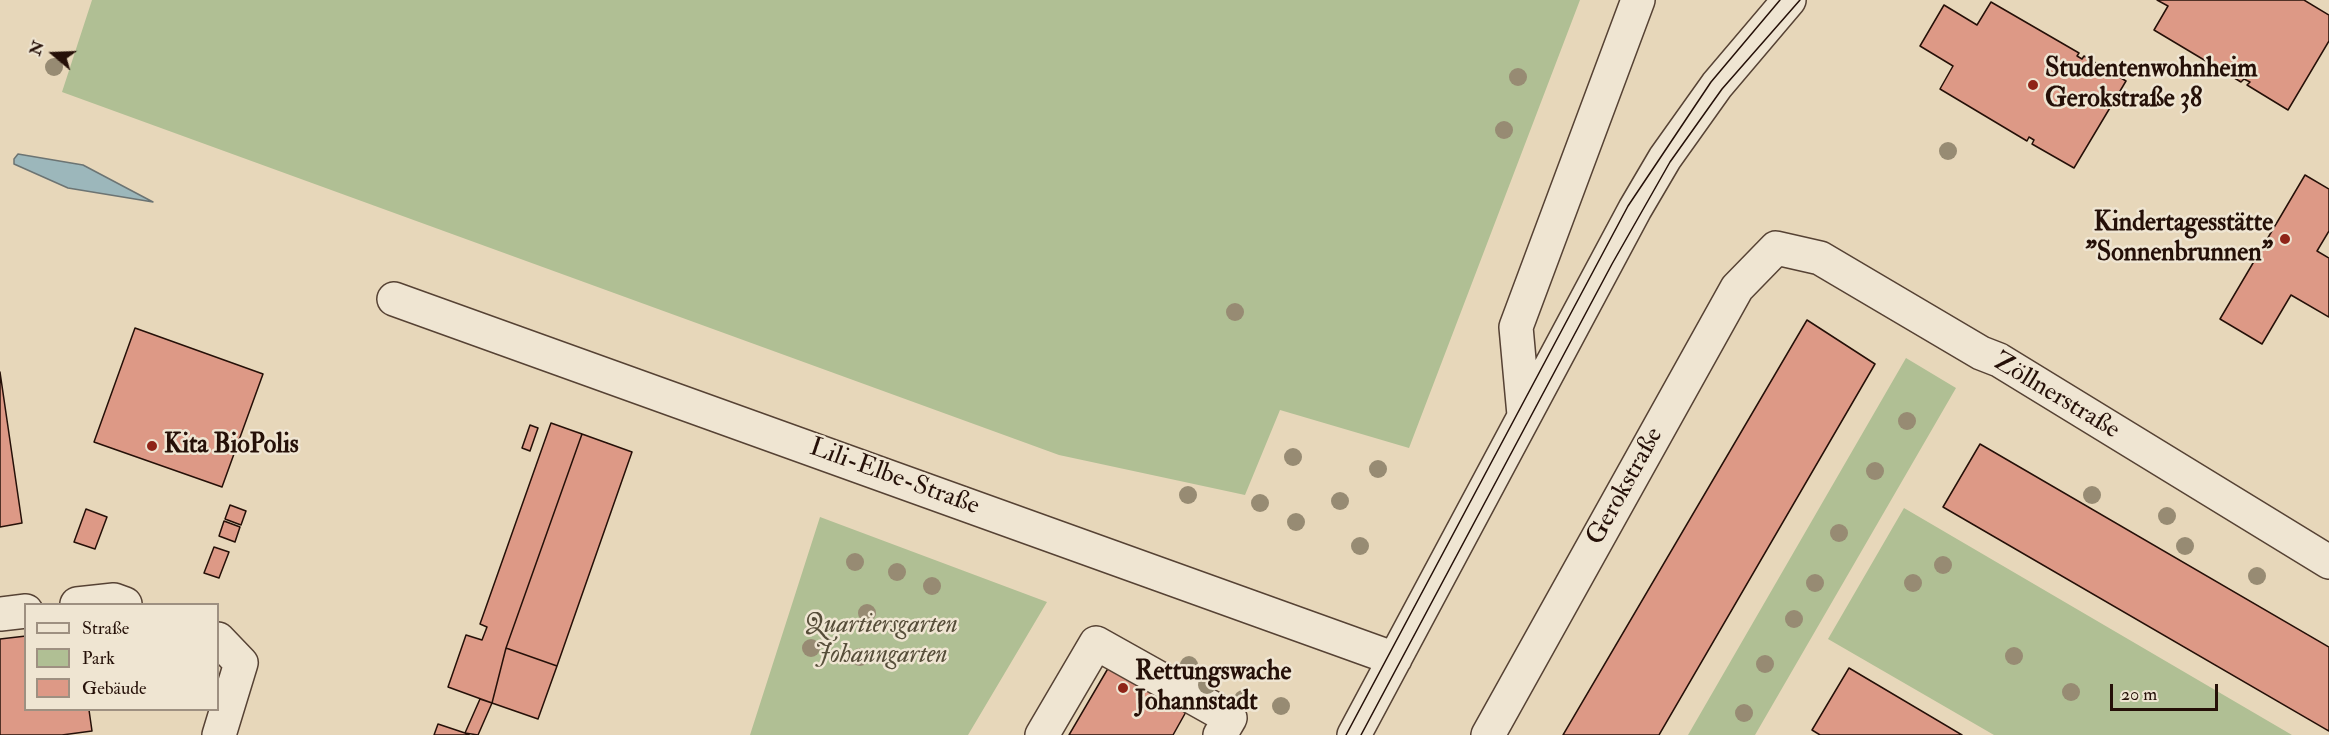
<!DOCTYPE html>
<meta charset="utf-8">
<style>
body{margin:0}
#map{position:relative;width:2329px;height:735px;overflow:hidden;background:#e7d7ba;font-family:"IM FELL Double Pica",serif}
canvas{display:block}
.legend{position:absolute;left:24px;top:603px;width:195px;height:108px;box-sizing:border-box;background:#efe5d2;border:2px solid #9e9081;margin:0;padding:8px 10px;list-style:none;font-size:18px;color:#251008}
.legend li{display:flex;align-items:center;gap:12px;height:30px}
.legend b{width:30px;border:2px solid #9e9081}
.north{position:absolute;left:24px;top:24px;width:60px;height:60px;-webkit-text-stroke:4px #efe5d2;paint-order:stroke;rotate:289deg;font-size:16px;font-weight:700;line-height:24px;text-align:center;color:#251008}
.north::after{content:'';display:block;margin:auto;width:21px;height:27px;background:#251008;clip-path:polygon(50% 0,100% 100%,50% 72%,0 100%)}
.scale{position:absolute;left:2110px;top:684px;width:108px;height:27px;box-sizing:border-box;border:3px solid #251008;border-top:0;padding-left:8px;font-size:18px;line-height:21px;white-space:nowrap;color:#251008;-webkit-text-stroke:4px #efe5d2;paint-order:stroke}
</style>
<div id="map">
<canvas width="2329" height="735"></canvas>
<ul class="legend">
<li><b style="height:8px;background:#efe5d2"></b>Straße</li>
<li><b style="height:16px;background:#b0bf94"></b>Park</li>
<li><b style="height:16px;background:#dd9986"></b>Gebäude</li>
</ul>
<div class="north">N</div>
<div class="scale">20 m</div>
</div>
<script>
const g = document.querySelector('canvas').getContext('2d');
g.lineJoin = 'round';
function fill(path, color) { g.fillStyle = color; g.fill(path, 'evenodd'); }
const toPath = rows => new Path2D(rows.map(r => 'M' + r).join(''));
function stroke(path, color, width, dash) { g.strokeStyle = color; g.lineWidth = width; g.lineCap = dash ? 'butt' : 'round'; g.setLineDash(dash || []); g.stroke(path); }
function label(font, color, halo, rows, align = 'center') {
  g.font = font + ' "IM FELL Double Pica",serif'; g.lineWidth = 5; g.setLineDash([]); g.textBaseline = 'middle'; g.strokeStyle = halo; g.fillStyle = color; for (const [text, x, y, turn = 0] of rows) {
    g.save(); g.translate(x, y); g.rotate((+turn || 0) * Math.PI / 180); g.textAlign = isNaN(turn) ? turn : align; if (halo) g.strokeText(text, 0, 0); g.fillText(text, 0, 0); g.restore();
  }
}
fill(toPath([
 [92,0,1580,0,1409,448,1280,410,1245,495,1059,455,62,92],
 [1906,358,1956,388,1755,735,1688,735],
 [1904,508,2292,735,1994,735,1828,639],
 [820,517,1047,602,968,735,750,735]
]), '#b0bf94');
const water = toPath([
 [18,154,83,165,153,202,68,188,14,164,14,159,18,154]
]);
fill(water, '#9cb7bb');
stroke(water, '#6c7473', 1.5);
const building = toPath([
 [2157,0,2304,0,2329,15,2329,41,2288,110,2247,85,2250,82,2244,79,2241,82,2154,30,2168,6,2157,0],
 [1991,2,2079,53,2077,56,2082,59,2084,56,2126,81,2074,168,2032,144,2034,140,2029,137,2027,141,1940,89,1953,66,1920,46,1944,5,1977,25,1991,2],
 [2305,175,2329,189,2329,231,2317,251,2329,258,2329,317,2291,295,2262,344,2220,319,2305,175],
 [1807,320,1875,364,1659,735,1563,735,1807,320],
 [135,328,263,374,222,487,94,442,135,328],
 [0,372,22,523,0,527,0,372],
 [551,423,582,434,506,648,492,703,448,687,466,635,482,640,487,627,480,624,551,423],
 [530,425,538,428,530,451,522,448,530,425],
 [582,434,632,452,557,666,506,648,582,434],
 [1980,444,2329,647,2329,731,1943,507,1980,444],
 [230,505,246,511,241,525,225,519,230,505],
 [86,509,107,517,95,549,74,542,86,509],
 [224,521,240,527,235,542,219,536,224,521],
 [214,547,229,552,219,578,204,573,214,547],
 [26,636,26,710,89,710,92,731,62,735,0,735,0,639,26,636],
 [506,648,557,666,538,719,492,703,506,648],
 [1110,665,1187,710,1173,735,1069,735,1110,665],
 [1849,668,1962,735,1820,735,1812,730,1849,668],
 [480,699,492,703,478,735,465,733,480,699],
 [438,724,465,733,469,735,434,735,438,724]
]);
fill(building, '#dd9986');
stroke(building, '#251008', 1.5);
const minor = toPath([
 [394,299,1395,659],
 [1524,415,1516,327,1638,0],
 [77,604,114,600,125,604],
 [0,614,26,611],
 [218,639,241,663,219,735],
 [1042,735,1096,643,1230,718,1220,735],
 [1354,735,1635,209,1665,158,1717,85,1789,0],
 [1488,735,1737,288,1776,248,1820,258,1981,353,1999,360,2329,562]
]);
stroke(minor, '#564234', 36);
stroke(minor, '#efe5d2', 33);
stroke(toPath([
 [1346,735,1628,206,1711,82,1780,0],
 [1361,735,1612,264,1670,162,1722,89,1800,0]
]), '#251008', 1.5);
g.fillStyle = '#978b73';
for (const [x, y] of [
 [54,67],
 [1518,77],
 [1504,130],
 [1948,151],
 [1235,312],
 [1907,421],
 [1293,457],
 [1378,469],
 [1875,471],
 [1188,495],
 [2092,495],
 [1340,501],
 [1260,503],
 [2167,516],
 [1296,522],
 [1839,533],
 [1360,546],
 [2185,546],
 [855,562],
 [1943,565],
 [897,572],
 [2257,576],
 [1815,583],
 [1913,583],
 [932,586],
 [867,613],
 [1794,619],
 [811,648],
 [2014,656],
 [860,657],
 [1765,664],
 [1189,665],
 [1207,685],
 [2071,692],
 [1243,699],
 [1281,706],
 [1744,713]
]) { g.beginPath(); g.arc(x, y, 9, 0, 2 * Math.PI); g.fill(); }
for (const [x, y, r, color] of [
 [2033,85,6,"#8f2418"],
 [2285,239,6,"#8f2418"],
 [152,446,6,"#8f2418"],
 [1123,688,6,"#8f2418"]
]) { const dot = new Path2D(); dot.arc(x, y, r, 0, 2 * Math.PI); g.fillStyle = color; g.fill(dot); stroke(dot, '#efe5d2', 2); }
label('bold 26px', '#251008', '#efe5d2', [
 ["Studentenwohnheim",2045,70],
 ["Gerokstraße 38",2045,100],
 ["Kindertagesstätte",2273,224,"right"],
 ["\"Sonnenbrunnen\"",2273,254,"right"],
 ["Kita BioPolis",164,446],
 ["Rettungswache",1135,673],
 ["Johannstadt",1135,703]
], 'left');
label('26px', '#251008', '#efe5d2', [
 ["Zöllnerstraße",2056,397,31],
 ["Lili-Elbe-Straße",894,478,20],
 ["Gerokstraße",1626,487,-61]
]);
label('italic 26px', '#564d39', '#efe5d2', [
 ["Quartiersgarten",881,626],
 ["Johanngarten",881,656]
]);
</script>
